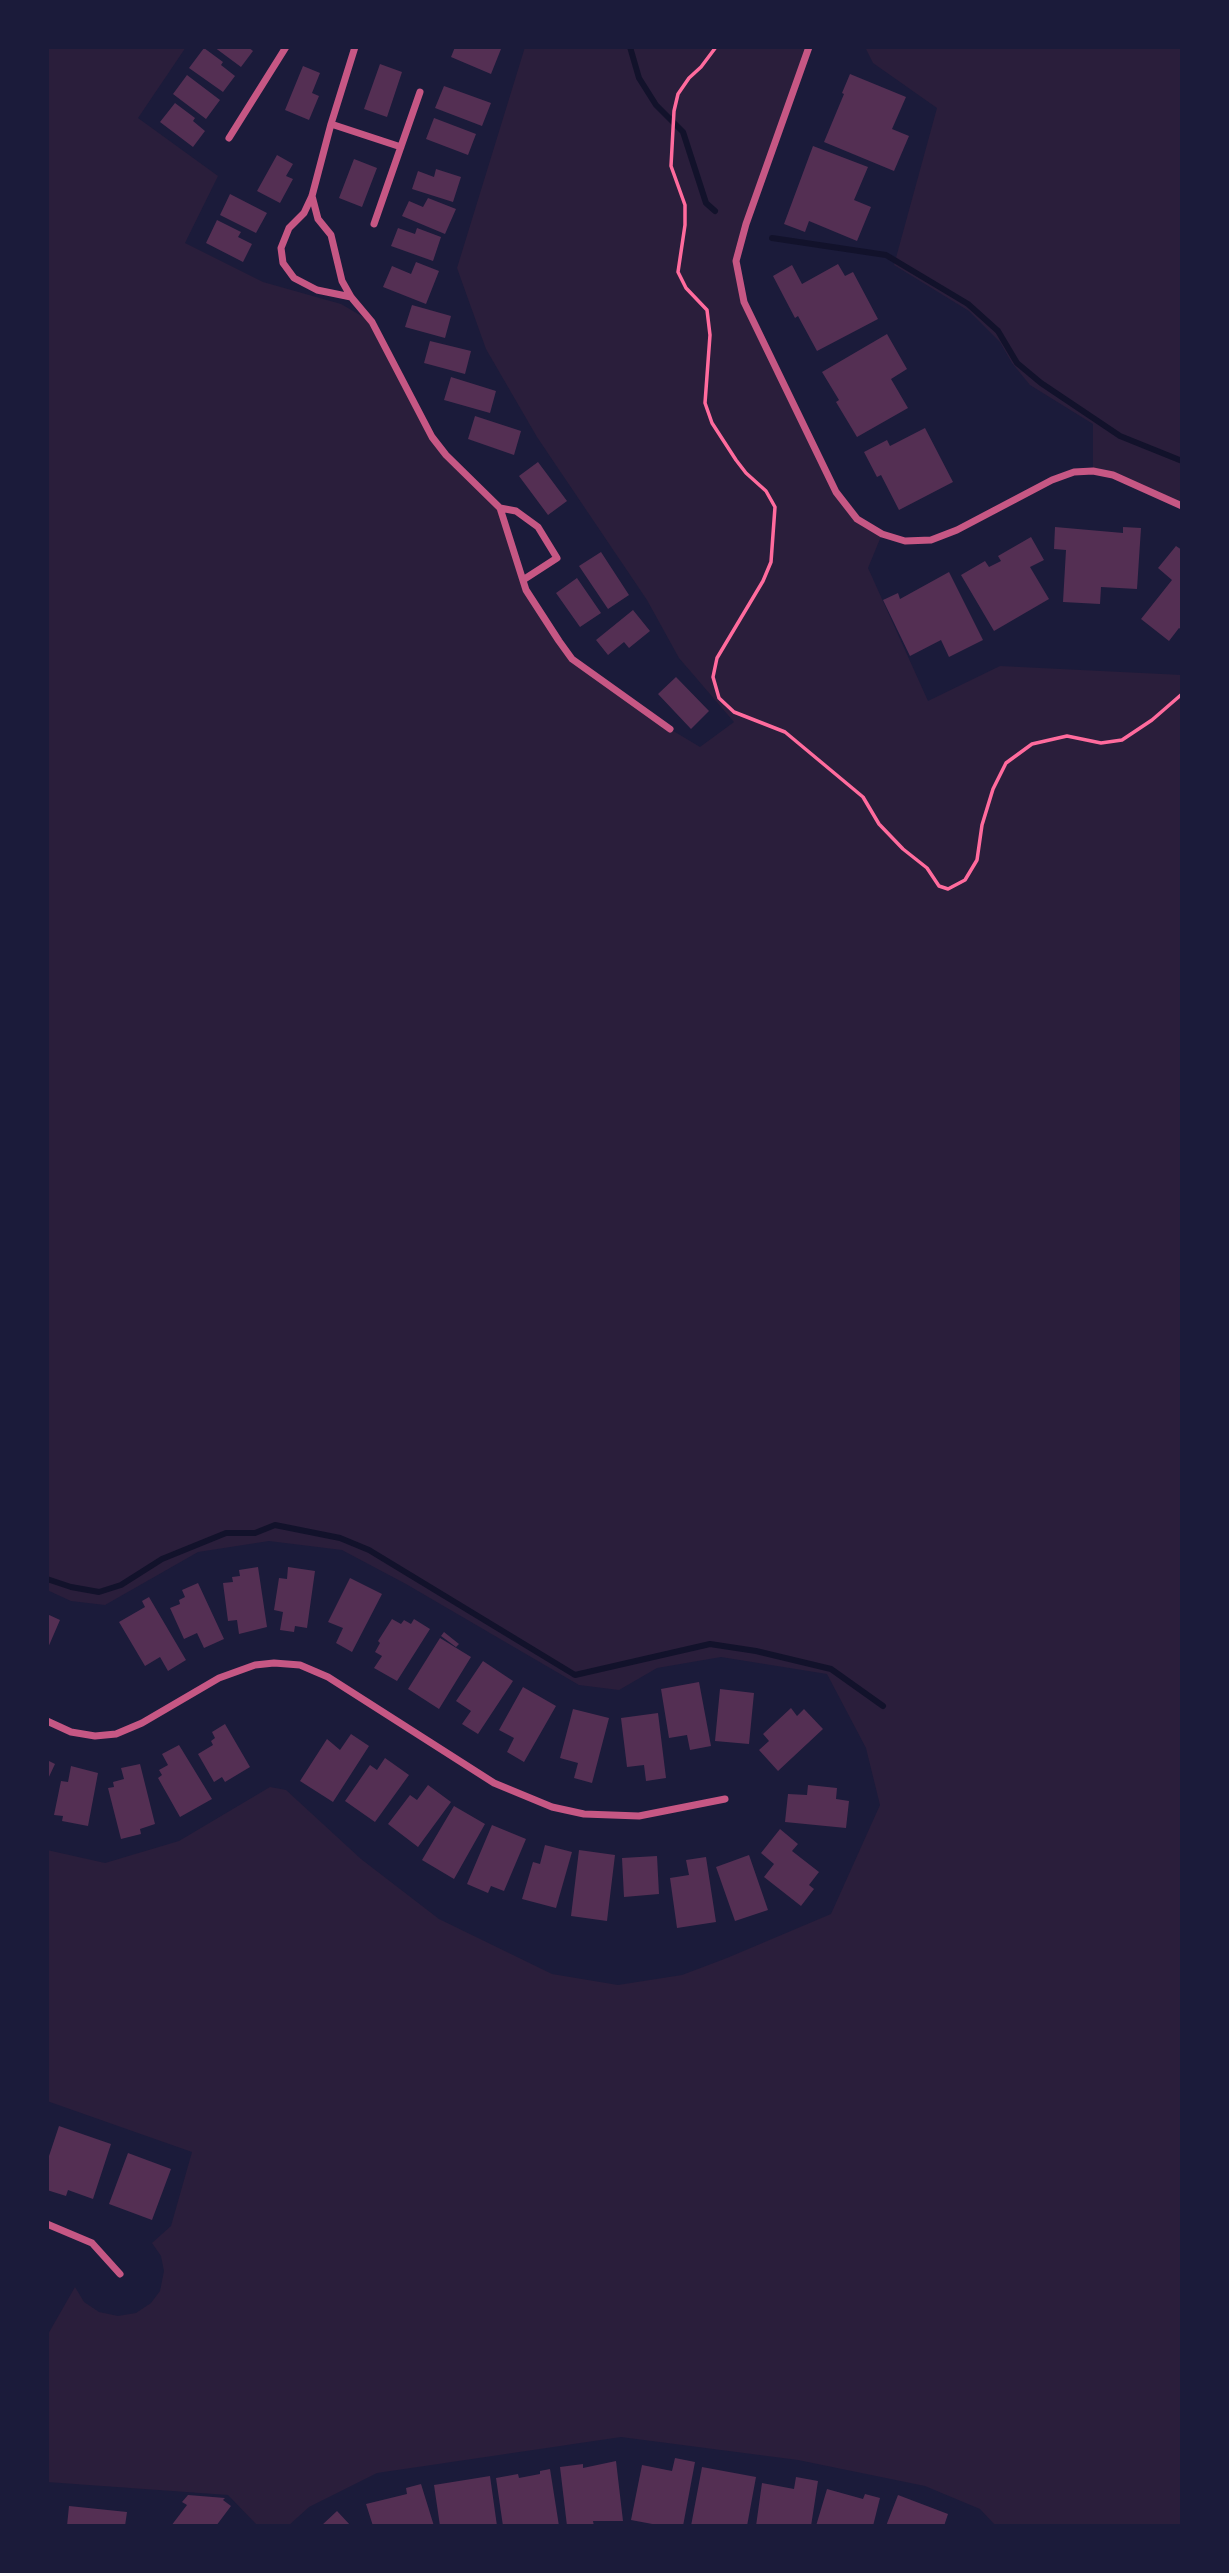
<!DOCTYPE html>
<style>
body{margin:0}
#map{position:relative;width:1229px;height:2573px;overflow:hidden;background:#1b1b3a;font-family:"Open Sans",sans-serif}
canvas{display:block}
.frame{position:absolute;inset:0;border:49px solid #1b1b3a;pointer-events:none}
</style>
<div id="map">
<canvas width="1229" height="2573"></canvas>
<div class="frame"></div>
</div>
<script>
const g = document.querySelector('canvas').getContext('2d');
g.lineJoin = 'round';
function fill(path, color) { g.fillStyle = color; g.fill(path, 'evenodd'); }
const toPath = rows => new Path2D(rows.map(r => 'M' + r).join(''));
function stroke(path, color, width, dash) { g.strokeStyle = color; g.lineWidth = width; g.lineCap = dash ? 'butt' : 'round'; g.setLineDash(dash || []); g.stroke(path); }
fill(toPath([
 [47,47,186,47,138,118,218,176,185,243,263,282,341,304,372,322,432,437,500,508,526,590,572,659,670,729,700,747,734,722,679,658,647,600,537,437,486,349,457,268,525,47,809,47,736,261,745,302,836,492,857,519,882,534,868,568,928,701,1000,666,1182,675,1182,2526,996,2526,980,2509,925,2486,798,2460,621,2437,377,2473,309,2507,288,2526,258,2526,228,2495,47,2482,47,2336,75,2287,84,2302,99,2312,118,2316,136,2313,151,2303,160,2291,164,2271,161,2256,152,2243,171,2226,192,2152,47,2101,47,1850,105,1863,179,1841,270,1787,286,1790,361,1859,439,1919,552,1974,618,1985,682,1975,727,1958,831,1914,880,1805,866,1748,827,1674,721,1657,657,1668,619,1690,579,1685,406,1584,342,1550,269,1541,198,1552,105,1605,71,1601,47,1590],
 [865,47,1182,47,1182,506,1093,471,1093,424,1030,385,1012,363,1000,342,969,311,894,265,937,108,873,63]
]), '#2a1e3b');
stroke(toPath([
 [630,47,639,78,656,105,683,132,706,203,715,211],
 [772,238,886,255,968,304,998,331,1017,363,1041,383,1120,436,1182,461],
 [47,1579,71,1587,99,1592,121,1585,162,1559,226,1533,255,1533,275,1525,340,1538,369,1550,575,1675,710,1644,756,1651,831,1669,883,1706]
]), '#12122b', 6);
fill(toPath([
 [214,47,248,47,253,51,241,67],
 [455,47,497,47,501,49,491,74,451,57],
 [204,48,223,62,221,65,235,76,223,92,189,68],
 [380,64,402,72,387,117,364,109],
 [303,66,320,73,312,93,319,96,309,120,285,110],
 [850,74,906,97,892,129,909,136,894,171,824,142,844,94,842,93],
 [187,75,220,100,206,119,173,94],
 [444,86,491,103,482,126,435,108],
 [175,103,195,118,193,121,205,131,193,147,160,122],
 [434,118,476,134,468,155,426,139],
 [813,146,868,167,854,200,871,207,857,241,809,221,805,232,784,224],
 [277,155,293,164,286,176,293,179,280,203,257,191],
 [354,159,377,168,362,207,339,198],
 [436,169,461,177,453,202,412,189,418,171,434,177],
 [230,194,267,213,256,233,220,215],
 [428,198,456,209,445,234,402,216,409,201,423,207],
 [217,220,241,232,238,237,252,244,243,262,206,243],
 [398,228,415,234,417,228,441,237,433,261,391,246],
 [416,262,439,271,426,304,383,287,392,266,411,274],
 [838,264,845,276,853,272,878,319,817,351,798,316,795,318,773,276,792,265,802,284],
 [412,305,451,316,445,338,405,327],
 [887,334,907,369,891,379,908,408,857,437,836,402,839,400,822,372],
 [430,341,471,351,465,374,424,363],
 [451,377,496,391,490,413,444,400],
 [475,416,521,431,514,455,468,439],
 [925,428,953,482,899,510,881,475,877,477,864,452,887,440,890,446],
 [538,462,567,501,548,515,519,476],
 [1055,527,1123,533,1123,527,1141,528,1137,589,1101,587,1100,604,1063,602,1066,550,1054,549],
 [1031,537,1044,560,1030,567,1049,599,994,631,961,575,985,561,989,567,1001,561,998,556],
 [1176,546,1182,550,1182,630,1179,628,1169,641,1141,619,1172,580,1158,568],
 [601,552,629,595,608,609,579,566],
 [949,572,983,640,949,657,941,640,910,656,883,600,898,593,900,599],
 [577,578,601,613,580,627,556,593],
 [633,610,650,631,629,648,624,642,608,655,596,640],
 [676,677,709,711,691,729,658,694],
 [258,1567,267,1627,239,1634,237,1620,228,1621,223,1583,233,1582,232,1577,240,1576,239,1570],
 [288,1567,315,1571,307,1628,295,1626,294,1632,280,1630,283,1612,274,1610,279,1578,287,1579],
 [350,1578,382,1594,352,1652,336,1643,343,1628,328,1622],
 [198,1583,224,1639,204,1648,197,1633,184,1639,170,1608,180,1604,179,1600,185,1597,182,1590],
 [149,1597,186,1660,168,1671,160,1657,145,1666,119,1622,145,1607,142,1601],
 [47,1614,60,1620,47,1650],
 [392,1619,401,1624,404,1620,411,1624,414,1619,430,1629,397,1681,374,1668,382,1656,375,1652,380,1643,378,1641],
 [444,1632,459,1644,456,1647,441,1636],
 [440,1638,471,1657,439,1709,408,1689],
 [483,1661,513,1681,478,1734,462,1724,471,1711,456,1701],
 [699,1682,711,1746,690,1750,687,1735,669,1738,661,1689],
 [523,1687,556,1706,524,1762,507,1752,514,1738,499,1730],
 [720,1689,754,1693,749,1744,715,1741],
 [791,1708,797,1716,804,1709,823,1729,778,1771,759,1750,769,1741,763,1734],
 [573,1709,609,1718,592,1783,574,1778,578,1763,560,1758],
 [658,1713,666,1778,646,1781,644,1765,627,1767,621,1718],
 [225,1724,250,1767,225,1782,222,1777,214,1782,198,1754,213,1745,211,1741,215,1738,212,1732],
 [351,1734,369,1746,333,1802,300,1781,327,1739,340,1750],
 [179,1745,212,1799,180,1817,158,1778,162,1775,159,1770,168,1765,162,1754],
 [385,1758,409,1775,375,1822,345,1801,370,1765,377,1770],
 [47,1760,55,1764,47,1781],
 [140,1764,155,1824,140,1829,141,1834,121,1839,108,1788,114,1787,113,1782,124,1779,121,1768],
 [71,1766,98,1773,88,1826,62,1821,63,1816,54,1815,61,1781,68,1782],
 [428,1785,451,1802,418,1847,388,1824,410,1795,417,1800],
 [808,1785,837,1788,836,1799,849,1801,846,1828,785,1822,788,1794,807,1795],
 [454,1806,485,1824,454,1879,422,1860],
 [492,1825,526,1839,504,1891,491,1886,488,1893,467,1884],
 [780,1829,798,1844,792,1851,819,1872,809,1885,814,1889,801,1906,764,1877,774,1864,761,1853],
 [545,1845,572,1852,556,1908,522,1899,533,1862,540,1864],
 [579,1850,615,1855,607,1921,571,1916],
 [749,1855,768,1910,735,1921,716,1867],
 [657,1856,659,1894,624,1897,622,1858],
 [706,1857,716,1922,677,1928,670,1878,689,1875,686,1860],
 [59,2126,111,2144,93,2199,68,2190,66,2196,47,2190,47,2162],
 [128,2153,171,2169,152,2220,109,2204],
 [675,2458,695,2462,683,2526,663,2526,631,2520,642,2465,672,2471],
 [616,2461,623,2521,593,2521,594,2526,567,2526,560,2467,583,2464,583,2468],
 [702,2467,756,2477,747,2526,691,2526],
 [550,2469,559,2526,503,2526,496,2478,518,2474,519,2478,540,2474,540,2471],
 [490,2476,497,2526,440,2526,434,2485],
 [796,2477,818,2481,811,2526,756,2526,762,2483,794,2489],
 [421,2484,434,2526,373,2526,366,2504,407,2494,406,2488],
 [827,2489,863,2499,865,2494,880,2498,873,2526,816,2526],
 [188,2495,225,2498,223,2500,231,2506,216,2526,171,2526,187,2505,182,2502],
 [898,2495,948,2514,944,2526,886,2526],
 [69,2506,127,2512,125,2526,67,2526],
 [337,2511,351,2526,321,2526]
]), '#542f53');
stroke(toPath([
 [716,47,701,67,689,78,678,94,674,111,671,166,685,205,685,225,678,272,686,288,707,310,710,335,705,403,712,423,736,460,746,473,766,491,775,507,771,562,763,581,717,658,713,677,719,698,734,712,785,732,863,797,879,824,903,849,927,868,939,886,948,889,965,880,977,860,982,825,993,789,1006,763,1032,744,1067,736,1101,743,1122,740,1152,720,1182,694]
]), '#ff6b9d', 3.5);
stroke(toPath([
 [809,47,746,224,736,261,744,302,836,492,857,519,882,534,905,541,931,540,957,530,1052,480,1074,472,1093,471,1113,475,1182,506],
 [331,124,401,147],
 [229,138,286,47],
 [312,196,318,219,331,235,342,281,351,297,372,322,432,437,446,455,500,508,526,590,559,641,572,659,670,729],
 [374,224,420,92],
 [351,297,317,290,294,278,283,263,281,248,289,228,304,213,312,196,331,124,355,47],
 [500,508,516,511,538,527,557,558,523,580],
 [47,1721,71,1732,95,1736,116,1734,142,1723,219,1678,255,1665,274,1663,300,1665,328,1677,494,1783,552,1807,584,1814,639,1816,725,1799],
 [47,2224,92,2243,120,2274]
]), '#c65784', 7);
</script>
